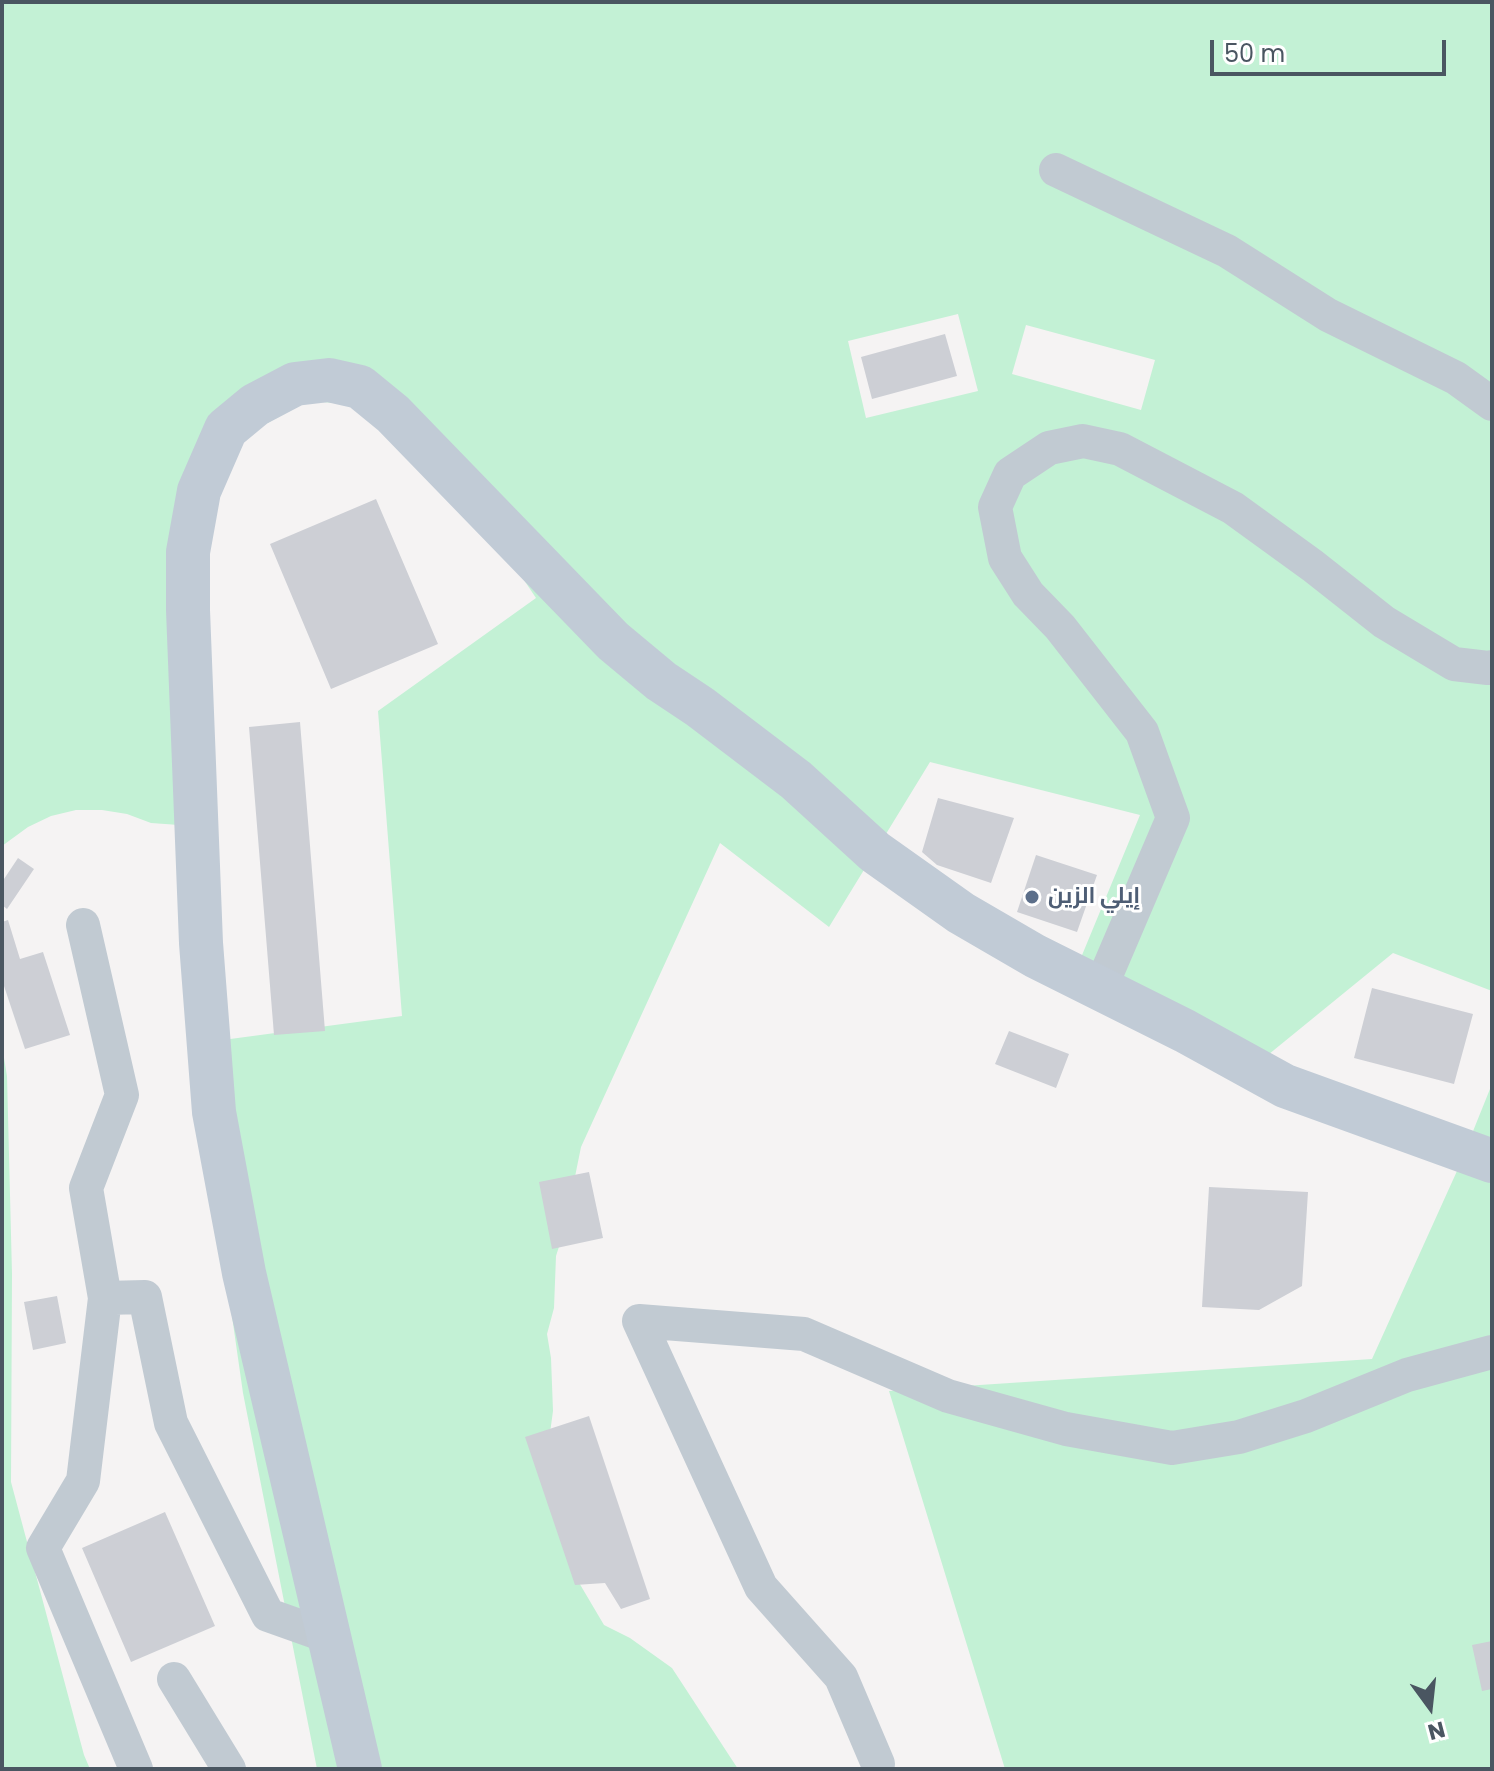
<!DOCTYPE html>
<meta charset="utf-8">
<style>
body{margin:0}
#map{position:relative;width:1494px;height:1771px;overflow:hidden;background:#f5f3f3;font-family:Poppins,sans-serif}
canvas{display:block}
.frame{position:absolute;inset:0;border:4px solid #4a5661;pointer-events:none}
.north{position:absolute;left:1390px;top:1667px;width:80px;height:80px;-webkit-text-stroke:6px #fff;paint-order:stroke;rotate:165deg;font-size:22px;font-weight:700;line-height:32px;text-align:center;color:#4a5661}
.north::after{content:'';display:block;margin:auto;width:28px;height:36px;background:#4a5661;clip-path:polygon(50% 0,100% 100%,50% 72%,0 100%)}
.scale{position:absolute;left:1210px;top:40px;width:236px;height:36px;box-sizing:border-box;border:4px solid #4a5661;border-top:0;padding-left:10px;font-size:24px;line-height:28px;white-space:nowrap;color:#4a5661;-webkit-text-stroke:6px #fff;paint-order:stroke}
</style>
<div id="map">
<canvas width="1494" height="1771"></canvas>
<div class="frame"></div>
<div class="north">N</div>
<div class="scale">50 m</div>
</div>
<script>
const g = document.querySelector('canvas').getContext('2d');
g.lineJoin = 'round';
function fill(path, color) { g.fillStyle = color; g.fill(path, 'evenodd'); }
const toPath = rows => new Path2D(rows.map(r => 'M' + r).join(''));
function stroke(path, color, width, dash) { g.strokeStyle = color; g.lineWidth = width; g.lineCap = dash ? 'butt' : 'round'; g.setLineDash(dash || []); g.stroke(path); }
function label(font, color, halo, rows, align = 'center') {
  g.font = font + ' Poppins,Cairo,sans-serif'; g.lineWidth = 6; g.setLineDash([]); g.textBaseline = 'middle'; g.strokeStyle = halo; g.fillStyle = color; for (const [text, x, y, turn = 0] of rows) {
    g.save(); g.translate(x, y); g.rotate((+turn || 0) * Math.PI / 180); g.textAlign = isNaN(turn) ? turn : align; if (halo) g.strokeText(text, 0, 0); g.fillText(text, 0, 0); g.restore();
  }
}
fill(toPath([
 [2,2,1492,2,1492,991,1393,953,1236,1081,1068,989,1140,815,930,762,829,927,720,843,581,1147,564,1231,556,1256,554,1308,547,1334,551,1358,553,1411,550,1433,578,1581,604,1625,630,1638,672,1668,738,1769,317,1769,243,1393,193,1044,402,1016,378,711,536,598,450,469,407,408,307,401,246,435,206,494,193,826,151,823,127,814,102,810,76,810,51,816,28,827,2,846],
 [958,314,978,391,866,418,848,341],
 [1026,325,1155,360,1141,410,1012,374],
 [2,1046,7,1076,12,1274,11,1482,84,1755,90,1769,2,1769],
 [1492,1084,1492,1769,1005,1769,889,1391,1372,1359,1457,1171]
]), '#c3f1d5');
fill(toPath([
 [945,334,957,376,872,399,861,357],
 [376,499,438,644,331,689,270,544],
 [300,722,325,1031,274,1035,249,727],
 [938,798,1014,818,991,883,937,865,922,852],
 [1036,855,1097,875,1077,932,1017,912],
 [18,858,34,869,7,909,2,905,2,882],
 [8,920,20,959,43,952,70,1035,25,1049,2,980,2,922],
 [1372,988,1473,1014,1454,1084,1354,1058],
 [1009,1031,1069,1054,1056,1088,995,1064],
 [589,1172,603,1238,552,1249,539,1182],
 [1209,1187,1308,1192,1302,1286,1259,1310,1202,1307],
 [57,1296,66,1343,33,1350,24,1302],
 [589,1416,650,1599,621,1609,605,1583,575,1585,525,1437],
 [165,1512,215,1626,131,1662,82,1548],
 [1492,1641,1492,1689,1482,1691,1472,1645]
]), '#cdcfd5');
stroke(toPath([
 [1056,170,1227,251,1328,315,1456,378,1492,404],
 [83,925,122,1095,86,1188,105,1298],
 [1100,989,1173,818,1142,732,1060,627,1028,594,1005,558,995,507,1010,474,1049,448,1083,441,1120,449,1233,508,1313,566,1384,622,1454,664,1488,668,1492,667],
 [174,1679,229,1769],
 [878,1764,841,1677,761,1587,639,1321,804,1334,948,1396,1066,1429,1172,1448,1239,1437,1306,1416,1407,1375,1492,1352],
 [136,1769,43,1548,83,1481,105,1298,145,1297,171,1423,268,1615,330,1637]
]), '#c1cad2', 34);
stroke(toPath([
 [360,1769,244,1273,214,1112,201,943,188,610,188,552,199,491,226,429,255,405,295,384,329,380,360,387,393,414,613,641,661,681,700,707,796,780,875,852,961,913,1035,956,1185,1031,1285,1086,1492,1161]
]), '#c1cbd6', 44);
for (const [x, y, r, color] of [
 [1032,897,8,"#5c6f8a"]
]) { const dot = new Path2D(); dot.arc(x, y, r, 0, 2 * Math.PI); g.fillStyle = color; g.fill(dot); stroke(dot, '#fff', 3); }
label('bold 22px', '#4e5e75', '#fff', [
 ["إيلي الزين",1048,897]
], 'left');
</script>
